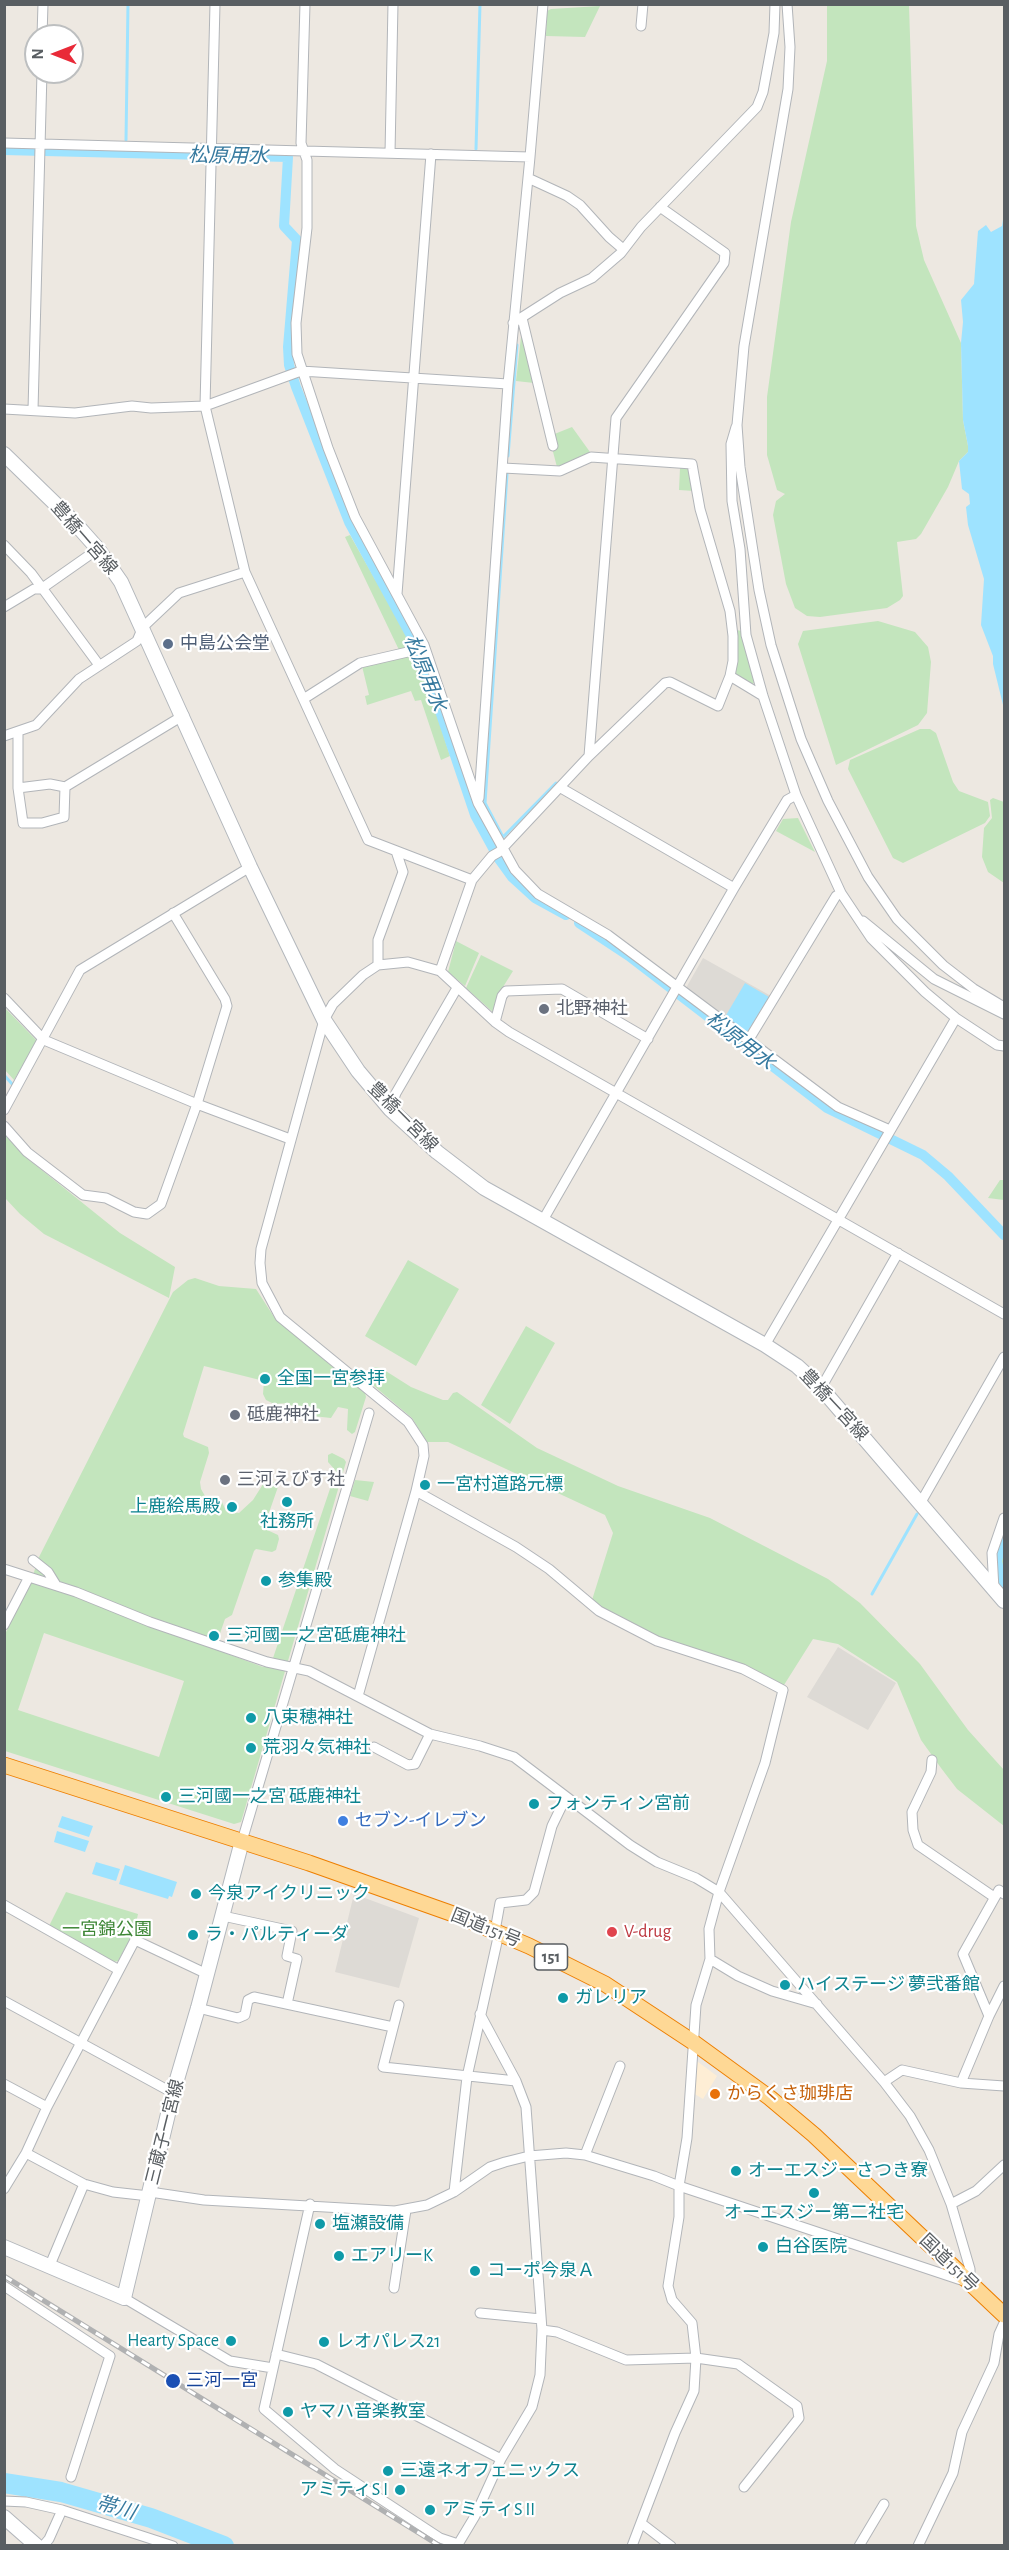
<!DOCTYPE html>
<meta charset="utf-8">
<style>
body{margin:0}
#map{position:relative;width:1009px;height:2550px;overflow:hidden;background:#ede8e1;font-family:"Alegreya Sans",sans-serif}
canvas{display:block}
.frame{position:absolute;inset:0;border:6px solid #595e62;pointer-events:none}
.north{position:absolute;left:24px;top:24px;width:60px;height:60px;box-sizing:border-box;background:#fff;border:2px solid #bdbfc0;border-radius:50%;rotate:270deg;font-size:16px;font-weight:700;line-height:24px;text-align:center;color:#595e62}
.north::after{content:'';display:block;margin:auto;width:21px;height:27px;background:#e92a38;clip-path:polygon(50% 0,100% 100%,50% 72%,0 100%)}
</style>
<div id="map">
<canvas width="1009" height="2550"></canvas>
<div class="frame"></div>
<div class="north">N</div>
</div>
<script>
const g = document.querySelector('canvas').getContext('2d');
g.lineJoin = 'round';
function fill(path, color) { g.fillStyle = color; g.fill(path, 'evenodd'); }
const toPath = rows => new Path2D(rows.map(r => 'M' + r).join(''));
function stroke(path, color, width, dash) { g.strokeStyle = color; g.lineWidth = width; g.lineCap = dash ? 'butt' : 'round'; g.setLineDash(dash || []); g.stroke(path); }
function label(font, color, halo, rows, align = 'center') {
  g.font = font + ' "Alegreya Sans","Noto Sans JP",sans-serif'; g.lineWidth = 4.5; g.setLineDash([]); g.textBaseline = 'middle'; g.strokeStyle = halo; g.fillStyle = color; for (const [text, x, y, turn = 0] of rows) {
    g.save(); g.translate(x, y); g.rotate((+turn || 0) * Math.PI / 180); g.textAlign = isNaN(turn) ? turn : align; if (halo) g.strokeText(text, 0, 0); g.fillText(text, 0, 0); g.restore();
  }
}
fill(toPath([
 [694,2059,717,2076,703,2099,693,2093]
]), '#feeed5');
fill(toPath([
 [703,958,771,996,747,1035,686,988],
 [838,1647,896,1683,868,1730,807,1697],
 [354,1894,419,1918,399,1988,335,1972]
]), '#dddad5');
fill(toPath([
 [827,5,909,5,916,226,924,260,961,343,963,420,968,446,968,452,959,461,948,487,921,534,916,539,897,542,903,596,900,600,887,608,820,617,807,616,795,608,786,584,773,515,776,501,785,494,777,490,767,455,767,397,791,222,827,61],
 [600,6,585,37,546,36,547,11,551,9],
 [522,328,534,383,516,381],
 [572,427,590,452,557,467,552,448,552,435],
 [680,468,690,468,694,491,679,490],
 [350,535,406,634,412,646,399,650,345,537],
 [878,621,915,632,928,647,931,662,927,713,918,725,836,765,798,644,803,631],
 [737,630,741,631,754,683,751,684,735,675,734,671,738,645],
 [415,653,427,683,450,756,441,760,421,700,415,701,411,691,367,705,365,696,369,695,362,666],
 [920,729,930,729,936,733,953,782,959,791,988,802,990,816,985,823,903,863,893,858,848,769,850,760],
 [993,798,1004,802,1004,883,988,872,982,857,984,828,992,818,990,800],
 [798,818,815,852,776,831,783,819],
 [456,941,479,953,465,986,448,972],
 [481,955,513,971,503,987,494,1013,466,988],
 [4,1007,37,1041,14,1080,5,1070],
 [5,1133,23,1155,120,1233,175,1267,169,1298,44,1234,20,1214,5,1198],
 [1000,1180,1004,1180,1004,1200,988,1198],
 [408,1260,459,1289,416,1366,365,1336],
 [195,1278,219,1286,256,1289,276,1320,365,1393,366,1397,355,1432,352,1434,347,1430,348,1409,338,1407,331,1418,304,1415,296,1413,289,1403,274,1404,266,1400,263,1394,264,1381,204,1366,183,1434,184,1437,208,1447,209,1453,200,1482,201,1489,205,1496,222,1502,226,1511,239,1513,253,1500,265,1481,269,1480,279,1484,264,1527,265,1529,278,1535,279,1539,276,1550,272,1552,256,1549,254,1551,232,1615,225,1619,216,1645,220,1651,263,1667,271,1664,336,1471,328,1462,328,1455,332,1453,344,1459,346,1462,241,1822,234,1824,5,1751,4,1636,31,1582,38,1559,173,1292,188,1280],
 [44,1633,184,1681,159,1757,18,1710],
 [526,1326,555,1343,510,1424,481,1405],
 [375,1367,381,1368,411,1387,443,1400,448,1400,453,1393,457,1392,537,1448,618,1486,710,1518,828,1579,860,1603,920,1664,968,1730,1004,1770,1004,1826,957,1789,941,1768,921,1740,897,1682,838,1644,813,1639,784,1685,746,1665,658,1637,601,1607,592,1600,613,1533,605,1515,448,1442,427,1442,412,1418,368,1381,368,1376],
 [355,1480,374,1482,368,1501,350,1496],
 [1004,1539,1004,1580,999,1561],
 [66,1892,138,1914,134,1932,118,1961,114,1962,49,1926]
]), '#c3e5bd');
fill(toPath([
 [1004,213,1004,709,993,664,993,656,981,625,984,579,968,525,966,507,970,504,969,494,962,489,959,461,968,452,968,446,963,420,961,343,963,322,961,300,974,284,978,231,986,225,991,232,1002,226],
 [745,983,769,997,746,1034,725,1017],
 [62,1816,93,1826,89,1837,58,1827],
 [57,1831,89,1841,85,1852,54,1842],
 [96,1862,120,1869,116,1881,92,1874],
 [125,1865,177,1882,172,1897,169,1896,168,1899,119,1884]
]), '#9ee3ff');
stroke(toPath([
 [126,140,128,4],
 [476,149,480,4],
 [508,456,517,345],
 [507,474,485,803,503,837,556,783],
 [4,1075,13,1085,12,1088],
 [872,1594,917,1514]
]), '#9ee3ff', 3);
stroke(toPath([
 [4,150,288,157,284,226,297,240,288,347,289,365,296,387,349,522,420,652,475,815,499,859,512,877,535,898,566,915],
 [579,923,629,956,827,1108,923,1155,948,1176,1004,1235],
 [1004,1531,997,1561,1004,1593]
]), '#9ee3ff', 10);
stroke(toPath([
 [4,2483,61,2492,151,2518,224,2546]
]), '#9ee3ff', 20);
const minor = toPath([
 [215,4,205,406,245,572,368,840,472,880],
 [305,4,301,143,307,160,307,228,296,323,297,354,328,448,355,517,424,645,478,803,515,870,538,894,608,935,838,1107,890,1130],
 [787,4,790,47,788,89,744,346,737,425,740,467,759,590,771,645,801,739,828,801,868,877,897,919,943,965,974,989,1004,1007],
 [641,26,643,4],
 [42,36,43,4],
 [4,143,530,157],
 [390,153,393,4],
 [528,178,567,196,580,205,609,237,623,249],
 [522,318,553,446],
 [513,323,560,293,592,278,621,253,641,227,757,107,763,92,774,33,775,4],
 [4,409,75,413,132,406,151,408,205,406,301,371,508,384],
 [33,410,42,72],
 [4,545,31,573,99,665],
 [397,594,431,154],
 [4,607,34,589,41,589,98,549],
 [730,676,763,696],
 [305,698,360,663,412,651,424,645],
 [18,733,18,788,23,823,42,823,64,817,65,787],
 [4,736,36,725,79,679,137,641,143,627,179,593,245,572],
 [589,756,616,418,724,263,725,253,660,207],
 [18,788,50,784,65,787,184,715],
 [561,788,734,888],
 [479,798,508,384,530,157,543,4],
 [841,893,871,938,925,992,956,1018,997,1045,1004,1046],
 [863,921,934,979,1004,1014],
 [378,965,378,940,403,872,396,851],
 [440,971,472,880,492,856,499,852,589,756,665,683,670,682,718,706,730,676,733,661,733,636,730,611,700,509,692,464,591,457,560,471,503,468],
 [4,998,44,1040,197,1104,290,1139],
 [495,1022,502,996,506,991,562,989,648,1039],
 [748,1041,836,896,841,893,796,795],
 [390,1109,396,1093,457,988],
 [4,1110,80,970,250,867],
 [4,1126,27,1152,83,1195,106,1198,134,1212,147,1214,161,1204,197,1104,227,1006,225,999,173,913],
 [543,1220,734,888,787,800,796,795,763,696,746,635,740,549,732,501,731,444,736,427],
 [765,1345,956,1018],
 [821,1388,898,1253],
 [416,1491,516,1547,549,1569,599,1611,657,1641,743,1669,783,1690,765,1763,719,1892,709,1929,710,1959,696,2005,687,2138,679,2186,679,2217,668,2286,672,2300,692,2323,696,2358,694,2391,675,2433,632,2546],
 [921,1502,1004,1357],
 [33,1560,48,1572,56,1585],
 [4,1569,76,1592,150,1622,267,1662,309,1671,430,1734,480,1746,514,1757,630,1845,657,1862,696,1878,719,1892,884,2082,910,2116,929,2150,951,2204,970,2269,970,2283,679,2186,654,2176,585,2155,566,2153,529,2156,505,2162,490,2167,454,2192,427,2205,395,2211,204,2200,150,2192],
 [994,1589,992,1553,1004,1518],
 [4,1625,29,1577],
 [358,1696,416,1491,424,1456,423,1445,408,1422,280,1317,262,1283,260,1263,261,1249,324,1020,333,1004,363,975,378,965,408,962,440,971,495,1022,509,1032,1004,1314],
 [374,1747,408,1765,415,1764,430,1734],
 [932,1760,931,1772,912,1812,913,1830,918,1845,994,1897],
 [242,1841,369,1413],
 [4,1905,119,1970],
 [223,1916,292,1931,287,1956,297,1959,287,2004],
 [495,1931,500,1903,526,1900,534,1892,552,1826,566,1797],
 [710,1959,738,1976,772,1991,817,2004],
 [4,2001,173,2093],
 [399,2005,383,2067,516,2081],
 [198,2008,238,2018,245,2015,248,2000,254,1997,393,2027],
 [989,2016,1004,1986],
 [884,2082,902,2070,961,2083,1004,2086],
 [961,2083,989,2016,963,1954,999,1890,1004,1894],
 [4,2084,47,2107],
 [26,2153,84,2184,113,2192,149,2196],
 [585,2155,620,2066],
 [4,2189,26,2153,47,2107,135,1940,207,1974],
 [454,2192,467,2077,499,1933],
 [310,2204,264,2409,335,2469,440,2538,458,2544],
 [951,2204,976,2191,1004,2165],
 [50,2265,84,2184],
 [4,2286,110,2356,71,2477],
 [394,2288,406,2210],
 [124,2298,230,2361,273,2368],
 [480,2313,541,2319],
 [542,2330,557,2332,626,2360,696,2358,738,2364,797,2406,799,2418,744,2487],
 [276,2354,316,2364,501,2459],
 [4,2501,26,2502,62,2510,173,2546],
 [641,2523,671,2546],
 [43,2546,49,2539,62,2510],
 [457,2546,475,2516,501,2459,532,2407,540,2375,542,2330,526,2107,516,2081,480,2014],
 [859,2546,884,2504],
 [918,2546,953,2473,962,2432,994,2363,999,2334,1004,2323]
]);
const secondary = toPath([
 [4,454,74,522,98,549,121,582,250,867,324,1020,358,1071,390,1109,437,1152,484,1188,765,1345,797,1366,821,1388,1004,1601],
 [4,2247,124,2298,173,2093,198,2008,242,1841],
 [4,2517,37,2546]
]);
const trunk = toPath([
 [4,1765,309,1863,456,1915,529,1946,605,1984,693,2042,770,2098,814,2135,1004,2315]
]);
stroke(minor, '#b2b5b9', 11);
stroke(secondary, '#b3b7bc', 16);
stroke(trunk, '#ed7f00', 17);
stroke(minor, '#fff', 9);
stroke(secondary, '#fff', 14);
stroke(trunk, '#fed895', 15);
const rail = toPath([
 [4,2276,440,2546]
]);
stroke(rail, '#b0b1b2', 5);
stroke(rail, '#fff', 3, [9]);
for (const [x, y, r, color] of [
 [168,644,6,"#5c6f8a"],
 [544,1009,6,"#6b7280"],
 [265,1379,6,"#0f9aa8"],
 [235,1415,6,"#6b7280"],
 [225,1480,6,"#6b7280"],
 [425,1485,6,"#0f9aa8"],
 [287,1502,6,"#0f9aa8"],
 [232,1507,6,"#0f9aa8"],
 [266,1581,6,"#0f9aa8"],
 [214,1636,6,"#0f9aa8"],
 [251,1718,6,"#0f9aa8"],
 [251,1748,6,"#0f9aa8"],
 [166,1797,6,"#0f9aa8"],
 [534,1804,6,"#0f9aa8"],
 [343,1821,6,"#3f7fe0"],
 [196,1894,6,"#0f9aa8"],
 [612,1932,6,"#e0444e"],
 [193,1935,6,"#0f9aa8"],
 [785,1985,6,"#0f9aa8"],
 [563,1998,6,"#0f9aa8"],
 [715,2094,6,"#e8710a"],
 [736,2171,6,"#0f9aa8"],
 [814,2193,6,"#0f9aa8"],
 [320,2224,6,"#0f9aa8"],
 [763,2247,6,"#0f9aa8"],
 [339,2256,6,"#0f9aa8"],
 [475,2271,6,"#0f9aa8"],
 [231,2341,6,"#0f9aa8"],
 [324,2342,6,"#0f9aa8"],
 [173,2381,8,"#1a4fb4"],
 [288,2412,6,"#0f9aa8"],
 [388,2471,6,"#0f9aa8"],
 [400,2490,6,"#0f9aa8"],
 [430,2510,6,"#0f9aa8"]
]) { const dot = new Path2D(); dot.arc(x, y, r, 0, 2 * Math.PI); g.fillStyle = color; g.fill(dot); stroke(dot, '#fff', 2); }
for (const [x, y, w] of [
 [551,1957,33]
]) { const box = new Path2D(); box.roundRect(x - w / 2, y - 13, w, 26, 4.5); g.fillStyle = '#fff'; g.fill(box); stroke(box, '#595e62', 1.5); }
label('bold 16px', '#595e62', null, [
 ["151",551,1957]
]);
label('18px', '#595e62', '#fff', [
 ["豊橋一宮線",84,538,49],
 ["豊橋一宮線",403,1117,45],
 ["豊橋一宮線",834,1405,47],
 ["国道151号",486,1928,22],
 ["三蔵子一宮線",165,2132,-76],
 ["国道151号",949,2263,44]
]);
label('18px', '#4e5e75', '#fff', [
 ["中島公会堂",180,644]
], 'left');
label('18px', '#5b616d', '#fff', [
 ["北野神社",556,1009],
 ["砥鹿神社",247,1415],
 ["三河えびす社",237,1480]
], 'left');
label('18px', '#0d838f', '#fff', [
 ["全国一宮参拝",277,1379],
 ["一宮村道路元標",437,1485],
 ["上鹿絵馬殿",220,1507,"right"],
 ["社務所",287,1522,"center"],
 ["参集殿",278,1581],
 ["三河國一之宮砥鹿神社",226,1636],
 ["八束穂神社",263,1718],
 ["荒羽々気神社",263,1748],
 ["三河國一之宮 砥鹿神社",178,1797],
 ["フォンティン宮前",546,1804],
 ["今泉アイクリニック",208,1894],
 ["ラ・パルティーダ",205,1935],
 ["ハイステージ 夢弐番館",797,1985],
 ["ガレリア",575,1998],
 ["オーエスジーさつき寮",748,2171],
 ["オーエスジー第二社宅",814,2213,"center"],
 ["塩瀬設備",332,2224],
 ["白谷医院",775,2247],
 ["エアリーK",351,2256],
 ["コーポ今泉Ａ",487,2271],
 ["Hearty Space",219,2341,"right"],
 ["レオパレス21",336,2342],
 ["ヤマハ音楽教室",300,2412],
 ["三遠ネオフェニックス",400,2471],
 ["アミティS I",388,2490,"right"],
 ["アミティS II",442,2510]
], 'left');
label('18px', '#366cbe', '#fff', [
 ["セブン-イレブン",355,1821]
], 'left');
label('18px', '#3d8635', '#fff', [
 ["一宮錦公園",107,1930]
]);
label('18px', '#be3a42', '#fff', [
 ["V-drug",624,1932]
], 'left');
label('18px', '#c56008', '#fff', [
 ["からくさ珈琲店",727,2094]
], 'left');
label('18px', '#164399', '#fff', [
 ["三河一宮",186,2381]
], 'left');
label('italic 20px', '#377a9f', '#fff', [
 ["松原用水",228,156,1],
 ["松原用水",425,673,68],
 ["松原用水",740,1041,38],
 ["帯川",116,2508,16]
]);
</script>
